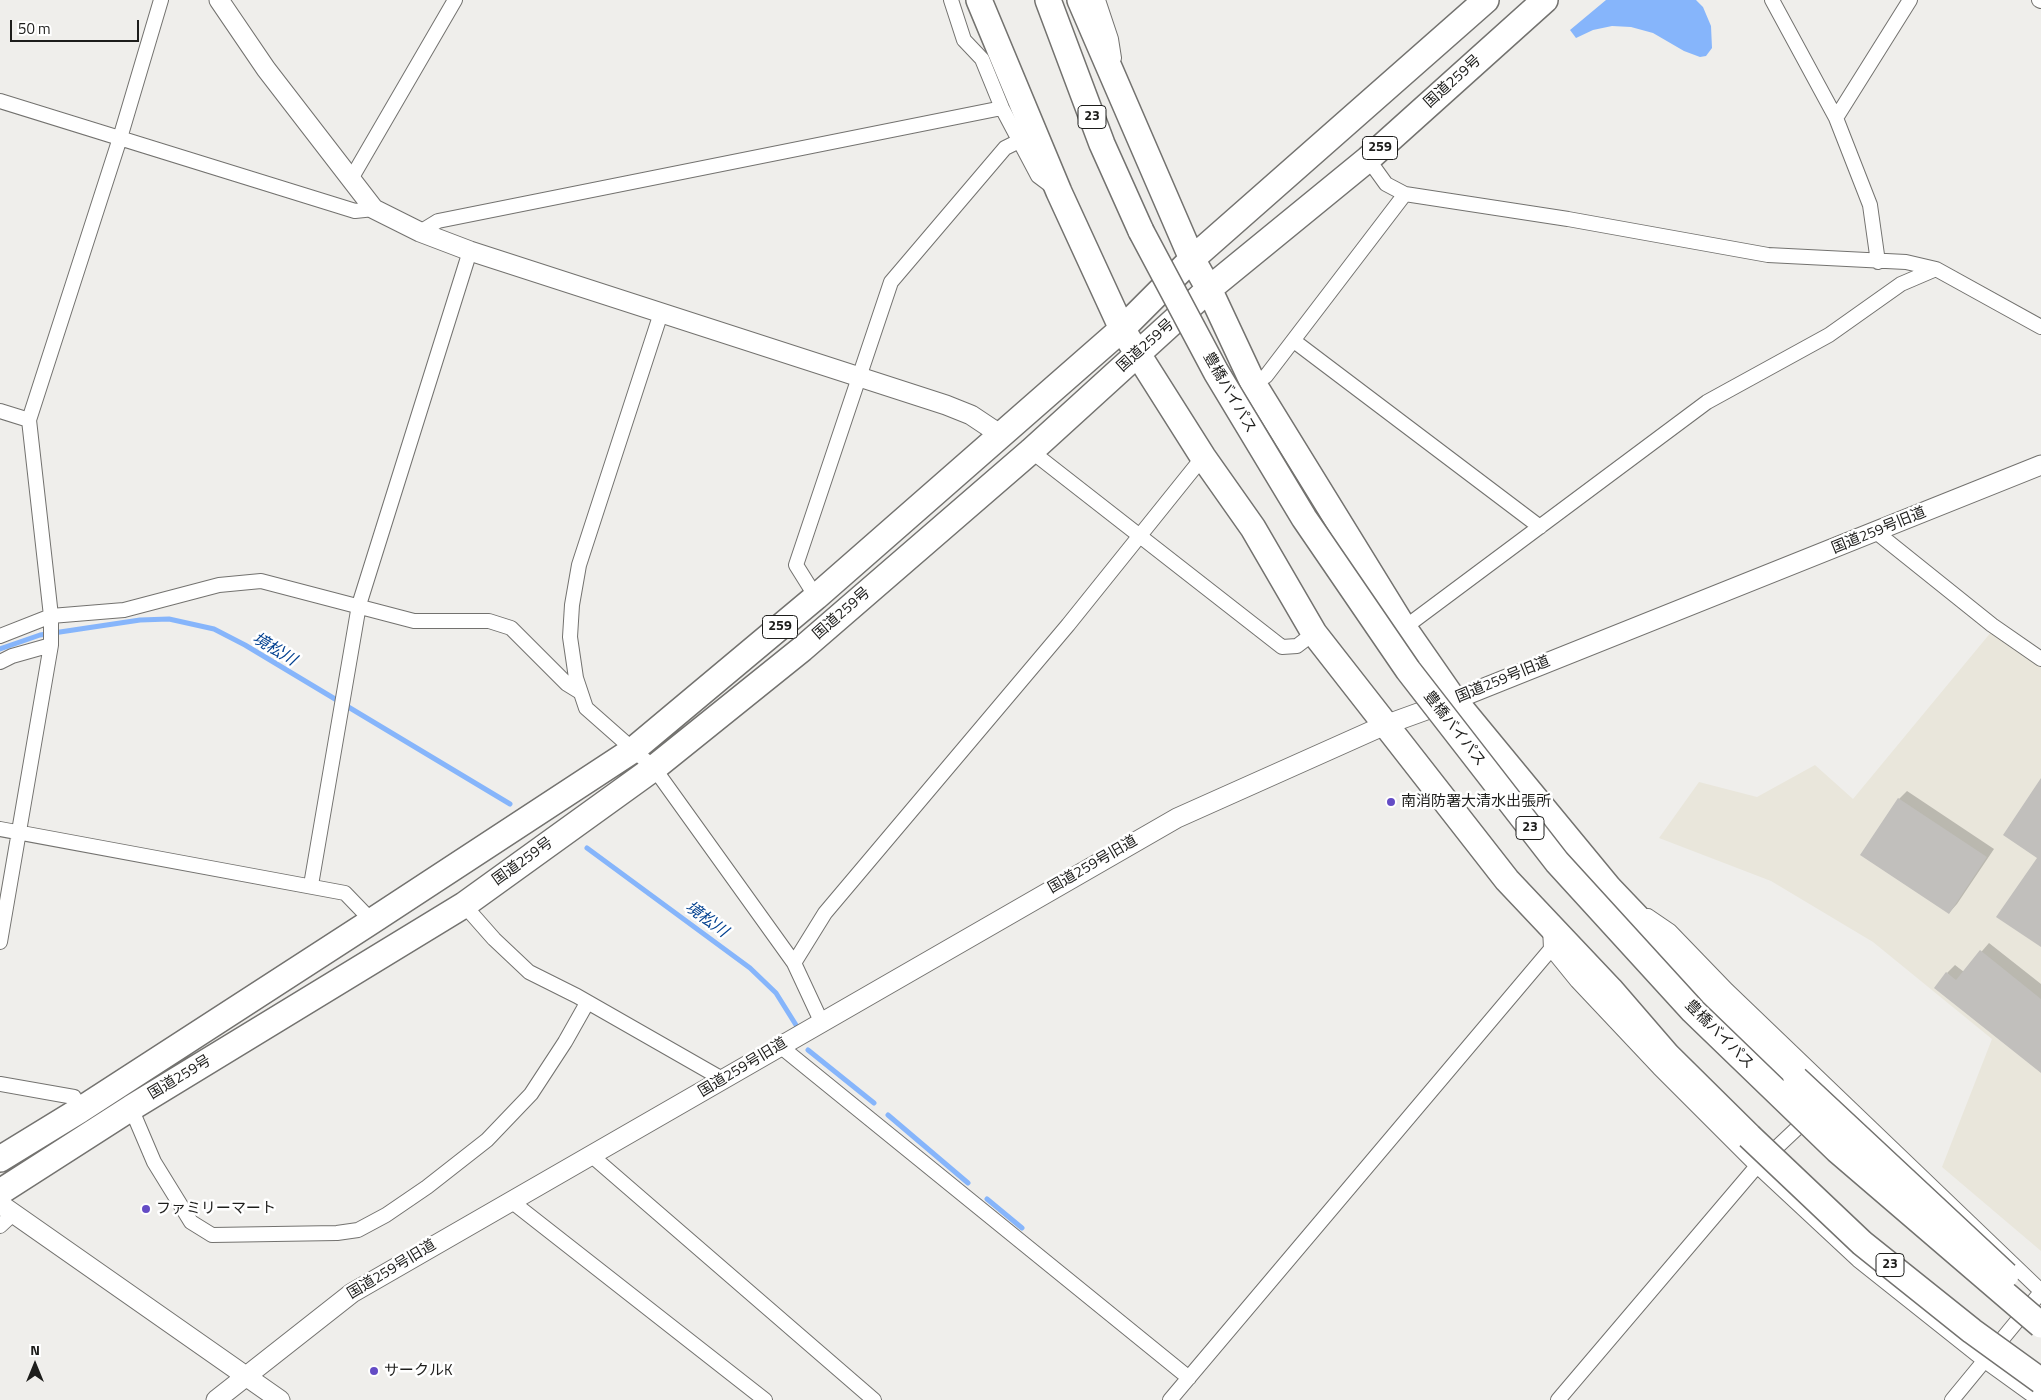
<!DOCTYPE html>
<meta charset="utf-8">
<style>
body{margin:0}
#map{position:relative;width:2041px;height:1400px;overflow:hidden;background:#efeeeb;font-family:"Titillium Web",sans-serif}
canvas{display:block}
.north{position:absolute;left:10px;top:1340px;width:50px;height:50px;-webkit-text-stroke:4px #fff;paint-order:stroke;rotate:0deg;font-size:14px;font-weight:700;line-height:20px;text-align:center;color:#1d1d1b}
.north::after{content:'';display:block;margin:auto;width:18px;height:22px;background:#1d1d1b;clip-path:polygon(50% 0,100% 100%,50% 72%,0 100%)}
.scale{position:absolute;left:10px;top:20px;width:129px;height:22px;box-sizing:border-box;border:2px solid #1d1d1b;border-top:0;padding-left:6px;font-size:15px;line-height:18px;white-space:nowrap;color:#1d1d1b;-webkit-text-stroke:4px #fff;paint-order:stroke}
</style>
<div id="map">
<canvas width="2041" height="1400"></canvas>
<div class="north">N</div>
<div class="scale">50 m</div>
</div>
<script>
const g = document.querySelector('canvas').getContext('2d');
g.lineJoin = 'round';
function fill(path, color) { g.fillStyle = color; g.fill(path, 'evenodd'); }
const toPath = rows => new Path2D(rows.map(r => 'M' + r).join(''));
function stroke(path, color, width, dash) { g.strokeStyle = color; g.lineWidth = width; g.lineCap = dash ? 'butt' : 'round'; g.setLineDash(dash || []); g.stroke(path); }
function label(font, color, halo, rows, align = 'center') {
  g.font = font + ' "Titillium Web","Noto Sans JP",sans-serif'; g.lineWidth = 5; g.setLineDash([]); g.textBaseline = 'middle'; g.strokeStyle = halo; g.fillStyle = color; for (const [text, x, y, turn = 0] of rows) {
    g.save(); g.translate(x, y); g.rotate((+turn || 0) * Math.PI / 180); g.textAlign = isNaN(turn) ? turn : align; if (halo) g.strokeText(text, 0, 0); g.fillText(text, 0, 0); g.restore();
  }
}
fill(toPath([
 [1992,631,2041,663,2041,1251,1942,1167,1992,1039,1873,942,1771,881,1659,838,1699,782,1757,797,1815,765,1853,799]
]), '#e9e6db');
fill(toPath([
 [1606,0,1696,0,1703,7,1711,26,1712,48,1706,56,1700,57,1684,51,1653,33,1631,27,1612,26,1593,30,1576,38,1570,30]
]), '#86b5fb');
fill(toPath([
 [1907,791,1994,849,1957,904,1949,913,1899,799],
 [1989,943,2041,984,2041,1071,1947,973,1955,965,1964,972]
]), '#0003');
stroke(toPath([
 [0,649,40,635,140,620,169,619,214,629,245,645,510,804],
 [587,848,750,968,776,993,796,1025],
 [808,1050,874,1103],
 [888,1115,968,1183],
 [987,1199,1022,1228]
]), '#86b5fb', 5);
fill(toPath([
 [2041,778,2041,947,1996,917,2037,858,2003,835],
 [1898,798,1987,857,1949,914,1860,855],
 [1980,950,2041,999,2041,1073,1934,988,1946,972,1956,980]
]), '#c1bfbc');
const street = toPath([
 [951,0,964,40,982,59,1002,108,1038,176,1054,188],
 [1098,0,1111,39,1114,58],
 [1772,0,1836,118,1870,205,1878,262],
 [2039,0,2041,1],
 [0,101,355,211,374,209],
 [1836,118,1910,0],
 [1368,159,1386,184,1405,194,1568,219,1768,255,1906,262,1936,269,2041,327],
 [351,179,455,0],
 [420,232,438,221,1002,108],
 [661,313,579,565,572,605,570,637,576,678,586,708,654,768,794,963,821,1021],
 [1294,341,1540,527],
 [1253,383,1266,376,1405,194],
 [0,411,29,420],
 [1031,451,1282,647,1297,646,1314,633],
 [1876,532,1992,625,2041,659],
 [816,597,796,565,891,282,1005,148,1019,141],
 [1404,628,1707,402,1829,335,1901,284,1936,269],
 [0,636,51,616,124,610,219,585,261,581,414,621,489,621,511,628,567,684,580,692],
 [0,662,12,656,51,645],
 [0,829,345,893,372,921],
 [311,885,359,605,470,251],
 [464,905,494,939,529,972,577,996,724,1080],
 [1648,916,1670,931,1727,990,2041,1291],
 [1550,927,1551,949,1577,981,1659,1068,1757,1166,1858,1260,1985,1361,2039,1400],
 [0,942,51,645,51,616,29,420,120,138,161,0],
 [794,963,825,913,1068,625,1203,457],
 [780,1046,1189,1378],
 [0,1084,74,1097,80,1110],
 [131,1108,154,1162,191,1222,212,1235,337,1233,358,1230,386,1215,427,1187,487,1140,531,1094,565,1042,587,1003],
 [592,1156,874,1400],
 [511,1201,765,1400],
 [0,1226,14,1213],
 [1170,1400,1551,949],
 [1558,1400,1757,1166,1809,1117],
 [1952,1400,2041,1292]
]);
const secondary = toPath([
 [219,0,266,69,374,209,420,232,470,251,946,405,971,415,1001,435],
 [0,1204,280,1400],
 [216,1400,352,1293,1177,818,1385,725,1454,700,2041,465]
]);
const highway = toPath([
 [979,0,1059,192,1122,329,1203,457,1253,528,1314,633,1507,880,1610,989,1667,1055,1749,1136],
 [1048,0,1102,144,1141,231],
 [1080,0,1192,259,1209,289,1253,383,1404,628,1454,700,1609,888,1756,1042,1796,1079],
 [0,1159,80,1110,372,921,633,750,816,597,1122,329,1192,259,1486,0],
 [0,1192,131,1108,464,905,654,768,802,649,1031,451,1209,289,1368,159,1545,0]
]);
stroke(street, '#73726f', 16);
stroke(secondary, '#73726f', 21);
stroke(highway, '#73726f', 28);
stroke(street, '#fff', 14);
stroke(secondary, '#fff', 19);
stroke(highway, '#fff', 25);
const highwayBridge = toPath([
 [1141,231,1216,372,1304,518,1408,670,1557,862,1693,1011,1837,1150,2041,1325],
 [1796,1079,2006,1275],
 [1749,1136,1862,1243,1972,1331,2041,1381]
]);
stroke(highwayBridge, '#73726f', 28, []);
stroke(highwayBridge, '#fff', 25);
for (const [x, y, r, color] of [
 [1391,802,5,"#644cc5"],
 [146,1209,5,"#644cc5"],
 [374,1371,5,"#644cc5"]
]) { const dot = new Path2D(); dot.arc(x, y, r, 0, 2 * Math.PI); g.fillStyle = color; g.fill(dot); stroke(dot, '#fff', 2); }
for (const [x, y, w] of [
 [1092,117,28],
 [1380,148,35],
 [780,627,35],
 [1530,828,28],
 [1890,1265,28]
]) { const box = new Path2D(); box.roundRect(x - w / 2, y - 11.5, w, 23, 4); g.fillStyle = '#fff'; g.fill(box); stroke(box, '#1d1d1b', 1); }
label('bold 14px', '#1d1d1b', null, [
 ["23",1092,117],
 ["259",1380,148],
 ["259",780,627],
 ["23",1530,828],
 ["23",1890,1265]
]);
label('15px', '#1d1d1b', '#fff', [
 ["国道259号",1453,82,-42],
 ["国道259号",1146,346,-42],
 ["豊橋バイパス",1229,393,60],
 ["国道259号旧道",1879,531,-22],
 ["国道259号",842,614,-41],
 ["国道259号旧道",1503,680,-22],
 ["豊橋バイパス",1454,729,52],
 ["国道259号",523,862,-36],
 ["国道259号旧道",1093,865,-30],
 ["豊橋バイパス",1719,1035,45],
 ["国道259号旧道",743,1068,-31],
 ["国道259号",180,1078,-31],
 ["国道259号旧道",392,1270,-31]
]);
label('15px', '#1d1d1b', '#fff', [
 ["南消防署大清水出張所",1401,802],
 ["ファミリーマート",156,1209],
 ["サークルK",384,1371]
], 'left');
label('italic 16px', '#034190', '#fff', [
 ["境松川",274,650,31],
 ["境松川",706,920,36]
]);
</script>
